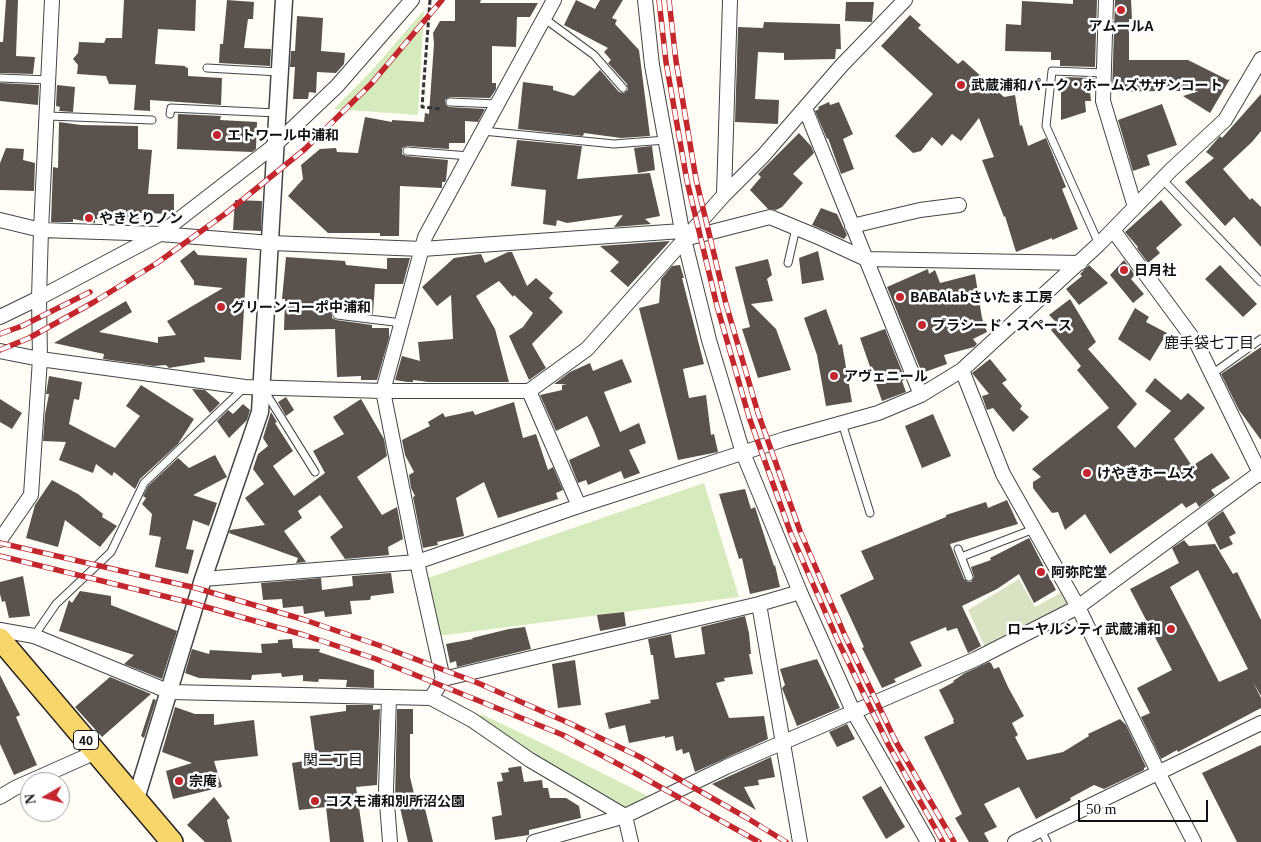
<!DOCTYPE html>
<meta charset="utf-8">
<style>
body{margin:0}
#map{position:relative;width:1261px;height:842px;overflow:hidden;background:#fffdf5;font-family:Georgia,serif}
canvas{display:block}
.north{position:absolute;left:20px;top:772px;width:50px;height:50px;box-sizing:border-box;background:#fff;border:1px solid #a0a0a0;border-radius:50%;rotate:262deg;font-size:14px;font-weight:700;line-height:20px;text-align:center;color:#111}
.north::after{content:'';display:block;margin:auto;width:18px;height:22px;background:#c4262e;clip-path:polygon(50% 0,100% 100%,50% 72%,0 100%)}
.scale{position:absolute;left:1078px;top:800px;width:130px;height:22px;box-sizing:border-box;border:2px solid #111;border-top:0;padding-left:6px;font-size:15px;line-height:18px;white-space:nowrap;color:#111;-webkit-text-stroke:4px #fff;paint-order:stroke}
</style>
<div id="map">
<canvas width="1261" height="842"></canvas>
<div class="north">N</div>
<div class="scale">50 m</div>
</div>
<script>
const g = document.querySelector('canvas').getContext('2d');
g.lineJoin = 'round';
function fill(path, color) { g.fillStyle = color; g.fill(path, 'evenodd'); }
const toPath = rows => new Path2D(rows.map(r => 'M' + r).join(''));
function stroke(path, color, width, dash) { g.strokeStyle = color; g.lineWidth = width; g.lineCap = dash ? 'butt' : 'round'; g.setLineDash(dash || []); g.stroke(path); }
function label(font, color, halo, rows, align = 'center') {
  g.font = font + ' Georgia,"Noto Sans JP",serif'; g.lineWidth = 5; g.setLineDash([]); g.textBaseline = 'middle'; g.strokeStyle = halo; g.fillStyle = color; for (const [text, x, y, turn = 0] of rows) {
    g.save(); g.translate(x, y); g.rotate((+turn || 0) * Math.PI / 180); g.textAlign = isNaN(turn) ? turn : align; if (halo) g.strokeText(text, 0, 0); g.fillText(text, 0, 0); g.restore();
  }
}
fill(toPath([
 [424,10,418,115,334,109,375,67],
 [704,483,739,597,438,636,425,579],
 [481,714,548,746,652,798,626,812,531,756,479,719]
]), '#d5ebbd');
fill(toPath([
 [1019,579,1035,607,1062,592,1067,604,985,647,968,610]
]), '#d9e3c4');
fill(toPath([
 [6,0,18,0,16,56,35,57,33,74,0,73,0,42,3,42],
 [124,0,196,0,195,31,158,29,155,64,185,66,185,67,188,68,188,76,222,78,221,105,150,100,150,111,134,110,136,85,109,84,106,76,77,74,78,65,73,59,78,53,79,42,104,43,106,38,122,38],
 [227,0,254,2,253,19,248,19,244,48,271,49,270,66,219,63,220,44,223,44],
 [455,0,481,0,480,3,538,3,530,17,517,17,516,47,492,46,492,83,496,83,496,89,490,98,450,97,445,100,446,105,449,107,485,109,478,122,465,121,465,143,449,143,449,149,407,146,402,148,402,154,406,156,448,160,446,180,445,182,442,182,442,188,400,186,399,236,380,236,380,233,328,233,288,196,303,179,301,165,320,149,336,148,337,152,358,153,365,117,392,122,392,120,424,122,425,113,429,114,434,44,433,33,440,21,455,21],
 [576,0,595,9,600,0,623,0,612,18,617,20,615,24,639,50,650,136,621,138,584,133,583,136,518,129,523,82,553,86,553,90,574,96,600,70,619,92,624,93,628,90,627,84,608,63,611,60,604,52,608,48,564,25],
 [1073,0,1097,0,1095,67,1060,66,1060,60,1051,60,1051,52,1005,51,1006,24,1021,25,1022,1,1073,4],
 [1115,0,1131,0,1132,19,1129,19,1129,60,1188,60,1228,80,1230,79,1210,113,1183,96,1199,91,1174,91,1154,79,1158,91,1112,92],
 [846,2,874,2,872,22,845,21],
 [910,15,921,25,918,28,958,64,963,60,1004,97,1015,95,1020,126,1022,125,1028,146,1046,138,1066,187,1062,189,1078,229,1052,240,1052,238,1016,252,1005,216,1004,217,982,160,994,157,979,118,961,141,952,134,942,146,932,137,921,151,913,153,895,136,933,94,881,46],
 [297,16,323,18,321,51,345,53,344,64,336,73,317,72,316,93,309,92,308,99,293,99,295,67,290,67,291,51,295,51],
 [764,22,840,24,841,49,836,49,835,59,784,60,784,53,758,52,755,99,779,100,778,124,735,122,738,27,763,28],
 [1061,77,1095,78,1095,91,1090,90,1091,101,1085,101,1086,112,1061,120],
 [0,83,39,85,38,105,0,101],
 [57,85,75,87,73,112,59,111,60,107,56,106],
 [1261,94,1261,131,1252,142,1223,169,1250,200,1252,198,1261,207,1261,247,1234,217,1225,226,1185,182,1214,158,1206,152,1220,136,1222,138],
 [829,102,830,105,839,102,853,134,843,139,854,169,841,174,828,138,827,139,815,111,819,109,818,107],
 [1162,104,1177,145,1147,155,1150,165,1133,171,1118,120],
 [178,114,221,116,220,120,257,122,256,149,252,152,177,149],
 [59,122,81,125,138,126,138,149,152,150,148,194,174,194,174,212,172,214,139,213,139,221,95,219,95,223,73,219,73,222,51,222,53,167,58,168],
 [799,133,811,146,814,153,793,174,803,183,782,207,776,210,768,209,750,190,761,177,758,174],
 [517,140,582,146,577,179,650,173,660,216,645,219,651,224,614,227,623,215,567,223,557,220,556,226,543,224,546,190,511,186],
 [652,146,655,170,638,173,634,148],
 [6,148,24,149,23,160,35,163,34,191,0,190,0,163],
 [235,200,262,201,261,231,233,230],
 [1161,200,1182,225,1156,248,1160,253,1148,263,1137,248,1138,247,1125,232],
 [821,208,837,214,847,235,844,239,812,225],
 [670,241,628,287,610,271,619,262,600,246],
 [194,250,198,255,247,258,241,360,204,357,205,362,169,368,166,365,154,366,103,359,104,354,54,343,126,301,132,312,99,332,158,343,158,337,176,335,167,321,223,288,194,285,194,281,180,261],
 [818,251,824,280,802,284,799,258],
 [508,252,512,252,527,286,536,278,553,293,549,298,563,312,532,344,546,368,529,380,509,336,523,327,533,313,514,295,513,297,499,281,476,296,495,329,509,382,428,382,413,380,413,382,407,382,395,380,402,356,420,361,418,342,453,339,451,295,437,306,422,287,454,258,481,254,485,263],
 [286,257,345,261,346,265,387,269,387,258,410,258,403,284,375,284,373,314,338,310,334,310,332,314,332,318,336,320,372,325,372,328,389,328,389,338,377,380,361,380,361,376,337,377,335,329,284,330,285,299,282,299],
 [768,259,772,275,767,279,773,301,751,304,776,329,791,370,758,378,742,329,750,327,735,267],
 [1124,260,1135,275,1131,279,1144,294,1133,303,1110,275],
 [680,265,684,278,682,278,704,364,683,369,689,398,706,395,711,435,714,434,718,452,678,460,639,308,659,303,661,279,672,266],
 [1089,265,1108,283,1079,305,1066,289,1082,276,1080,274],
 [1220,265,1257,304,1243,317,1205,279],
 [928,269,929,274,935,270,940,283,975,274,982,318,987,332,973,339,977,344,974,347,944,355,947,364,922,373,887,287],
 [1070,299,1096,342,1088,349,1137,404,1117,427,1135,448,1171,411,1145,391,1155,378,1181,400,1188,393,1205,408,1174,439,1192,466,1212,453,1230,478,1211,490,1215,495,1199,507,1196,502,1186,508,1182,503,1110,554,1085,514,1065,530,1058,512,1052,513,1033,488,1033,482,1041,477,1032,469,1109,408,1077,370,1081,366,1051,330,1057,323,1049,315],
 [1135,308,1149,317,1146,322,1167,333,1150,361,1118,339],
 [826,309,839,345,842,344,852,402,826,406,817,355,804,318],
 [885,329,905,379,902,381,906,392,882,401,860,338],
 [1261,347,1261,440,1239,410,1221,374],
 [622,359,632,382,604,392,620,432,639,423,646,443,629,450,640,473,624,479,621,471,588,485,586,480,578,483,569,460,600,446,594,431,587,416,556,431,540,395,562,390,562,385,567,384,554,384,570,372,590,363,593,371],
 [990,359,1007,380,1002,383,1022,406,1020,409,1029,417,1013,432,993,408,987,410,982,396,989,394,972,373],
 [49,376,82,382,79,400,74,399,69,424,115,448,140,416,126,406,141,385,194,419,178,444,140,479,135,489,114,472,112,476,96,464,93,473,59,460,66,442,43,441,45,414,49,394,46,394],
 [192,389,205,390,220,403,210,413],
 [286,397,294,410,286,416,278,402],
 [0,399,22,413,12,429,0,422],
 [361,399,384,439,387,456,357,477,382,515,397,507,403,539,388,547,389,555,345,559,330,537,343,527,320,495,298,511,302,518,284,531,306,562,296,563,298,558,229,533,230,530,265,525,245,498,264,484,253,469,258,454,268,446,263,438,271,412,277,422,275,423,293,451,273,466,294,496,325,473,313,451,344,434,333,417],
 [514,402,523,438,536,434,548,470,553,467,563,490,556,493,558,499,498,518,484,482,456,498,464,536,437,542,438,545,423,548,413,497,415,496,411,488,409,475,414,472,405,455,402,440,430,426,428,422,443,413,445,417,473,411,475,415],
 [243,404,250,410,247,420,229,438,217,421,228,410,233,414],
 [933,414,951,456,922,468,905,426],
 [215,455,227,477,193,495,217,503,209,526,193,520,186,549,194,550,188,574,155,567,161,537,149,535,152,514,142,504,146,498,143,496,148,486,178,458,189,468],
 [52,480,78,494,103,514,102,517,117,526,100,547,65,520,58,547,26,538,35,505],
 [745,489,751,509,755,507,774,566,775,565,780,587,750,594,742,558,739,559,719,494],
 [1007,500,1018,524,950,544,964,579,968,582,971,582,974,577,971,567,991,560,990,558,1029,538,1056,590,1034,603,1019,574,997,589,962,606,981,646,968,653,957,628,947,631,946,627,910,642,922,666,894,679,896,682,882,688,862,648,864,647,840,595,874,579,861,551,946,517,946,515,986,502,988,508],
 [1223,511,1236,533,1229,537,1233,544,1220,550,1207,523],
 [1184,540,1189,546,1215,544,1233,574,1237,572,1261,620,1261,696,1253,682,1261,698,1261,708,1178,752,1177,750,1161,759,1141,717,1150,713,1137,688,1172,670,1130,589,1179,563,1172,548],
 [1198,570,1248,669,1219,682,1170,587],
 [391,573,394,593,371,596,370,600,350,601,352,614,325,617,324,611,304,614,303,606,283,608,282,599,263,600,261,583,321,578,322,590,353,586,352,576],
 [23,576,30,616,9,618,5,601,2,602,0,594,0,582],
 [80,591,111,596,111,605,177,631,162,679,124,664,134,655,59,631,69,600,72,603],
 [624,612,626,626,600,631,597,615],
 [745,616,749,633,751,654,749,654,753,674,724,678,725,681,716,683,729,718,764,716,768,739,695,772,689,752,683,754,682,749,676,751,673,736,665,738,665,736,629,743,625,725,609,729,605,713,651,703,650,700,659,699,653,655,651,655,648,639,671,634,675,658,705,654,701,627],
 [525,627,531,649,457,667,456,661,450,663,446,644,473,639,472,638,509,629],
 [292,639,293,648,320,649,319,652,374,670,374,688,346,687,347,680,319,679,318,682,303,681,303,675,282,677,281,673,252,675,251,680,199,678,185,673,192,649,209,654,210,650,262,653,261,644,278,643,278,640],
 [817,659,840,708,797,726,782,688,785,685,780,669],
 [575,660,581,705,558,708,552,664],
 [989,662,991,663,994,669,999,667,1008,687,1024,716,1012,723,1018,735,1015,737,1027,760,1063,752,1089,736,1088,734,1120,719,1126,725,1146,767,1144,768,1144,770,1104,789,1094,785,1070,798,1071,800,1036,819,1019,787,984,804,997,827,984,833,989,842,969,842,955,818,962,814,924,737,954,723,953,720,954,720,939,690,954,682,953,681,965,673],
 [0,675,20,715,16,717,37,765,14,775,0,744],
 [110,677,151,694,102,737,75,707],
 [153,699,156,700,144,738,141,736],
 [346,705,373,705,373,710,380,709,377,785,356,787,364,842,330,842,326,807,299,810,292,763,316,759,310,716,346,711],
 [175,707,195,714,214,714,214,725,254,720,258,756,214,761,222,787,173,799,166,771,192,763,162,752],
 [397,709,413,709,413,734,410,734,410,777,415,798,422,796,433,842,408,842,398,799,395,799],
 [847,724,855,739,837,747,829,732],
 [1261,745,1261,842,1237,842,1202,773],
 [771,757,775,777,758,780,759,785,744,787,756,810,712,784],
 [521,766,524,782,542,780,543,788,548,788,550,798,566,798,579,806,581,818,529,830,529,835,495,840,492,817,502,815,497,782,503,781,501,773,509,772,508,768],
 [881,786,905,827,886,839,862,797],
 [214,797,230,818,227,820,232,842,205,842,187,825]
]), '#5a524d');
const service = toPath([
 [545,19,594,55,623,88],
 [207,68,279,72],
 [0,78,49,80],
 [450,102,498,104],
 [170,114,171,108,277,113],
 [48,116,152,120],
 [483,131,614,144,666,140],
 [407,151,469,156],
 [1162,179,1261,282],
 [1099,244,1046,126,1052,71,1104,73],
 [788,263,796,228],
 [337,315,402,323],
 [1212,374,1261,339],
 [264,390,315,472],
 [842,423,870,513],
 [958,549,969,577],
 [961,557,1034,529],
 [34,636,56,604,111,552,144,483,245,387],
 [1041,830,1047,842]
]);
const minor = toPath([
 [645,0,652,65,682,231],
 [1106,0,1103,101,1135,207],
 [805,108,921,395],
 [724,195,730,0],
 [0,220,41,230,160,234,271,243,422,249,682,231,684,239,770,217,816,236,866,259,1080,263],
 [852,226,920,210,959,205],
 [1113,230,1197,344,1261,475],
 [684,239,709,340,743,453,800,592,853,711,928,842],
 [0,317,39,298,160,234,275,145,337,86,412,0],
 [0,351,40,359,245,387,383,391,529,391,587,349,724,195,763,156,842,65,905,0],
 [962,370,1003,474,1078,607,1163,782,1194,842],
 [529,391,579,506],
 [0,540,31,495,40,359,39,298,41,230,52,0],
 [203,579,417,562,579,506,785,439,878,413,921,395,962,370,1099,244,1171,170,1225,120,1261,59],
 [759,604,800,842],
 [0,630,34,636,170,692,431,698,443,679,759,604,800,592],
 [443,679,417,562,383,391,425,237,554,0],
 [389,697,386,790,390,842],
 [431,698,472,720,530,760,625,816,631,842],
 [0,797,15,788,96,752],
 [534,842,625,816,726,767,976,659,1078,607,1261,472],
 [1015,842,1261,723]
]);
const tertiary = toPath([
 [136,799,203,579,260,412,284,0]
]);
const primary = toPath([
 [0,639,172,842]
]);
stroke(service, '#444', 9);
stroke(minor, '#444', 16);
stroke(tertiary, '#444', 19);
stroke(primary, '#222', 24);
stroke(toPath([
 [430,0,422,107,442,109]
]), '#333', 3, [5, 2.5]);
stroke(service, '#fff', 7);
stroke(minor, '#fff', 14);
stroke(tertiary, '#fff', 16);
stroke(primary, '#f9d66b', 21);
const rail = toPath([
 [659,0,666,62,687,181,717,306,749,417,791,534,838,641,889,746,943,842],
 [669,0,676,61,696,179,726,304,758,413,800,531,846,638,896,742,954,842],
 [0,334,22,326,90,292],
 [0,350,29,338,94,302,157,263,225,214,305,149,371,84,442,0],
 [0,543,196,588,305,620,381,646,478,683,569,723,640,757,747,818,786,842],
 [0,556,192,603,304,635,376,659,563,735,635,773,759,842]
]);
stroke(rail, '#c4262e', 5.5);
stroke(rail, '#fff', 4, [11]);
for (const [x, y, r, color] of [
 [1121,10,5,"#c4262e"],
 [961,85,5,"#c4262e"],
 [217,135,5,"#c4262e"],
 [89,218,5,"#c4262e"],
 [1124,270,5,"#c4262e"],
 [900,297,5,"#c4262e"],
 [221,307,5,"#c4262e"],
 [922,325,5,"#c4262e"],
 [834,376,5,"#c4262e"],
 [1087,473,5,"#c4262e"],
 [1041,572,5,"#c4262e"],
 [1171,629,5,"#c4262e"],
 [179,781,5,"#c4262e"],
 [315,801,5,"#c4262e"]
]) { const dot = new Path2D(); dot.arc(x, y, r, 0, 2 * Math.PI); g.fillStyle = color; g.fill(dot); stroke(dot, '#fff', 2); }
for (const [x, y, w] of [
 [86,740,25]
]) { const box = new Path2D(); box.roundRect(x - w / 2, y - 9.5, w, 19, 4); g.fillStyle = '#fff'; g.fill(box); stroke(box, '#111', 1); }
label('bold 12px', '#111', null, [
 ["40",86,740]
]);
label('bold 14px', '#111', '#fff', [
 ["アムールA",1121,26,"center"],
 ["武蔵浦和パーク・ホームズサザンコート",971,85],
 ["エトワール中浦和",227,135],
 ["やきとりノン",99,218],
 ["日月社",1134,270],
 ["BABAlabさいたま工房",910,297],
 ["グリーンコーポ中浦和",231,307],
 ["プラシード・スペース",932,325],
 ["アヴェニール",844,376],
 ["けやきホームズ",1097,473],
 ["阿弥陀堂",1051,572],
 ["ローヤルシティ武蔵浦和",1161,629,"right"],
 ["宗庵",189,781],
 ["コスモ浦和別所沼公園",325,801]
], 'left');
label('15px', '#111', '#fff', [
 ["鹿手袋七丁目",1209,342],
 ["関二丁目",333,759]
]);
</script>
